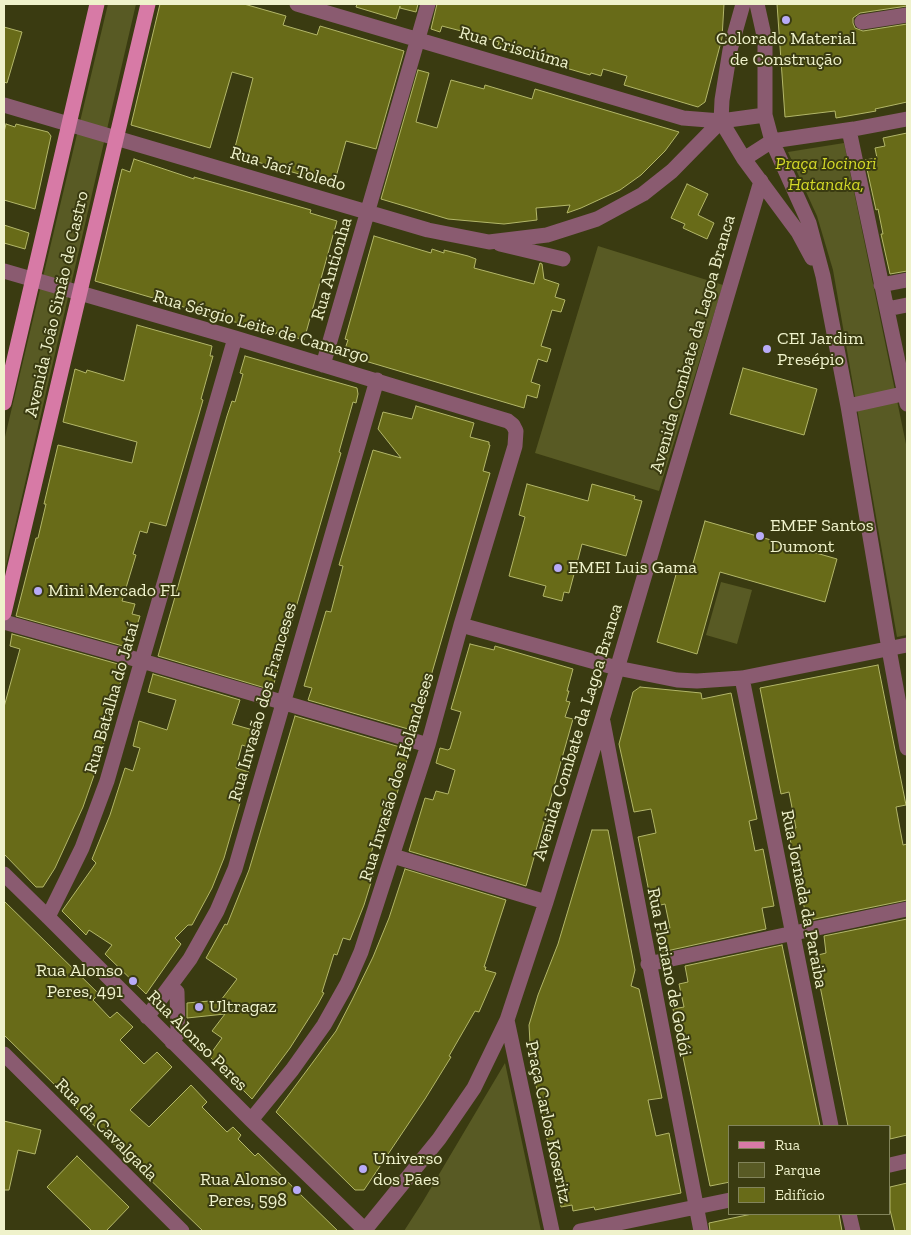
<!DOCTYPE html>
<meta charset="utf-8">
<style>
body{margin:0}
#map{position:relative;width:911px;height:1235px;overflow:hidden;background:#3a3b11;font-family:"Zilla Slab",serif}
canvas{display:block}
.frame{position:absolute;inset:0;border:5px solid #eff2cb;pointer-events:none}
.legend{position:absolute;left:728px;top:1125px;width:162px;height:90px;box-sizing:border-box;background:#3a3b11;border:1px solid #82845b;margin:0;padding:6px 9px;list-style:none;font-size:15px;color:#eff2cb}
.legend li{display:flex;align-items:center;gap:10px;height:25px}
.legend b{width:25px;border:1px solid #82845b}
</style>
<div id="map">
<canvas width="911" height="1235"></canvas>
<div class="frame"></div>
<ul class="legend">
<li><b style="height:6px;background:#d77aa6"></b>Rua</li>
<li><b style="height:14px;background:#585a24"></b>Parque</li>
<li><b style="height:14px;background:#686b18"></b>Edifício</li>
</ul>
</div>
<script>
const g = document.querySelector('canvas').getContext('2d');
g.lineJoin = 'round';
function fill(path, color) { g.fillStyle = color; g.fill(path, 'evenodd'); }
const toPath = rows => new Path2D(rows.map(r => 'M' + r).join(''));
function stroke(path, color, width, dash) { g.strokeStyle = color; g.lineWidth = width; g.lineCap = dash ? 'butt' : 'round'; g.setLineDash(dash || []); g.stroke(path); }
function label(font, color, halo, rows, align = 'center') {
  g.font = font + ' "Zilla Slab",serif'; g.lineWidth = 4; g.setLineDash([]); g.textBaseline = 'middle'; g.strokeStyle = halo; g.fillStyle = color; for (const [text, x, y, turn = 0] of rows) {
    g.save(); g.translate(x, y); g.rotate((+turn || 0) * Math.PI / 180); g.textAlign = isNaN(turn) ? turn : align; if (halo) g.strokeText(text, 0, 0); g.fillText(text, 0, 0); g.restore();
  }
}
fill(toPath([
 [108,4,136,4,4,574,4,441],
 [844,143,907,449,907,635,897,637,833,270,817,216,788,152],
 [598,246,723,285,659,491,535,453],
 [721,582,752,590,737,644,706,635],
 [505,1063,541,1231,404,1231,422,1203]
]), '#585a24');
const building = toPath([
 [160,4,244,4,286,16,283,25,293,28,317,35,320,26,404,51,376,149,346,141,334,184,233,155,253,78,232,72,210,148,131,125,160,4],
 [357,4,418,4,416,12,400,8,400,6,396,19,356,7,357,4],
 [437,4,724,4,722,38,705,102,698,107,624,85,627,76,603,69,601,76,591,73,590,75,497,48,499,42,465,32,442,26,440,32,431,29,437,4],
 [777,4,907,4,907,6,860,13,853,18,853,23,855,28,863,31,907,24,907,102,875,109,876,111,836,118,835,111,785,117,777,4],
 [4,27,22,32,7,83,4,82,4,27],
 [418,70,429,73,416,122,437,128,451,80,484,89,485,85,532,99,535,89,679,132,665,151,641,175,620,190,581,208,567,213,570,205,536,208,537,220,504,224,448,219,381,199,418,70],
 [6,124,15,127,16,124,48,132,51,136,35,209,4,200,4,132,6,124],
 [907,133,907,271,890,274,881,234,883,234,878,209,876,210,865,160,877,158,875,148,885,146,883,138,907,133],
 [134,159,194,179,194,177,311,210,310,213,337,221,304,340,277,332,276,334,95,281,122,169,130,172,134,159],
 [687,184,708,194,698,215,714,223,707,239,683,228,685,224,671,218,687,184],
 [4,225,29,233,25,249,4,243,4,225],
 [374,236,431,253,432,249,444,253,444,250,468,256,476,259,474,268,534,284,540,263,542,264,544,279,559,284,555,297,565,300,561,312,552,310,541,346,551,349,547,362,538,359,531,382,540,385,537,398,527,395,524,408,355,358,356,352,345,349,348,340,345,339,374,236],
 [137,325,212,346,210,356,213,356,201,399,203,400,199,414,166,526,150,522,147,533,140,531,133,554,136,555,122,601,135,604,132,614,140,616,130,648,16,616,36,538,38,538,46,504,44,504,58,445,132,463,137,442,63,422,75,369,86,373,87,370,124,381,137,325],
 [245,356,357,388,358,394,356,403,353,402,339,452,341,453,272,690,158,656,227,416,232,401,235,402,243,374,240,373,245,356],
 [743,368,817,389,804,435,730,414,743,368],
 [416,406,474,423,470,437,489,442,489,445,490,445,483,471,490,473,415,731,308,700,312,688,304,686,326,611,331,612,343,566,339,565,373,450,401,458,378,429,383,412,412,419,416,406],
 [527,484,588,501,592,484,635,496,634,499,642,501,626,556,582,544,569,593,564,592,562,601,543,596,546,586,509,576,525,517,519,515,527,484],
 [705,521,837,559,825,602,720,572,697,654,657,642,677,571,690,574,705,521],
 [12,634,125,666,99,761,83,807,55,868,43,887,36,887,4,854,4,707,20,649,10,646,12,634],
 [470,644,494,650,495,646,573,669,567,691,569,691,566,701,570,702,565,717,573,719,526,886,409,851,425,798,433,800,436,791,448,794,455,770,436,763,440,748,448,750,449,749,450,749,461,712,451,709,470,644],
 [878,665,906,805,896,807,903,845,907,844,907,900,810,920,808,910,805,911,788,829,796,828,789,792,781,794,760,688,878,665],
 [153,674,240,700,232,724,253,730,248,747,242,745,236,768,249,772,224,858,212,888,192,925,188,925,175,938,181,944,146,994,105,954,112,945,89,930,86,935,62,911,96,863,92,859,110,815,125,768,133,771,140,748,133,746,139,721,167,730,176,700,148,692,153,674],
 [640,687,701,693,702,699,731,693,757,819,749,821,755,851,763,849,774,906,762,908,766,929,662,952,657,930,670,928,665,904,652,907,638,837,656,833,651,809,634,812,619,744,633,692,640,687],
 [295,716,410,750,385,834,377,832,370,858,378,860,364,905,350,940,343,938,337,955,334,954,322,992,324,993,318,1004,290,1048,252,1099,209,1056,222,1038,212,1031,225,1014,187,1018,187,1003,221,1000,237,979,206,958,225,924,227,925,249,870,295,716],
 [592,830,608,830,635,970,631,986,639,989,662,1098,648,1100,656,1136,669,1133,681,1193,595,1210,594,1207,573,1211,572,1205,561,1207,531,1061,529,1025,538,995,558,944,592,830],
 [405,869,506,900,484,967,486,967,485,970,496,973,479,1012,475,1011,449,1056,451,1057,425,1099,364,1190,355,1190,276,1112,336,1031,352,1000,373,957,389,918,405,869],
 [4,901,99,994,93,1000,110,1018,117,1012,133,1027,120,1040,144,1064,157,1052,172,1067,130,1110,149,1127,191,1085,207,1102,202,1107,227,1132,233,1127,241,1135,238,1139,255,1156,258,1153,338,1231,203,1231,73,1105,79,1100,63,1093,4,1035,4,901],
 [907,919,907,1135,890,1139,890,1126,848,1126,814,956,826,953,824,936,907,919],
 [782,945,820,1126,730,1126,730,1182,710,1186,673,1009,684,1007,679,984,688,982,685,966,782,945],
 [4,1121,41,1130,35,1154,18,1150,9,1190,4,1190,4,1121],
 [77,1156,129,1207,106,1231,92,1231,47,1187,77,1156],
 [907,1183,907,1231,895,1231,890,1210,890,1187,907,1183],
 [752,1214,839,1214,842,1231,710,1231,709,1223,752,1214]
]);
fill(building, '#686b18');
stroke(building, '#b3b769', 1);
stroke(toPath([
 [297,4,683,118,721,121,765,115],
 [757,4,765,40,765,115,772,141,809,223,823,276,848,406,889,649,907,748],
 [862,22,907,15],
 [4,105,428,230,489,242,547,235,597,219,643,194,672,171,721,121,722,100,730,50,743,4],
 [721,121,744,159,798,232,812,258],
 [849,130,907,404],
 [744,159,772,141,854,129,907,119],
 [500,244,563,259],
 [4,271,235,338,508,421,513,425,516,431,515,446,461,625,428,745,361,952,347,984,324,1025,292,1070,251,1120],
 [881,285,907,280],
 [887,309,907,305],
 [323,365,428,4],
 [848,406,907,393],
 [4,622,142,661,428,745],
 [461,625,617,668,677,680,697,681,742,678,907,645],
 [742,678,831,1126],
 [603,722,701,1231],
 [393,856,546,902],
 [4,874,48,917,251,1120,366,1231],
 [48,917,82,848,107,781,235,338],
 [648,964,907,909],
 [170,986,177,992,178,1033,172,1042],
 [147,1017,190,959,217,911,235,869,377,380],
 [507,1020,552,1231],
 [4,1054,182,1231],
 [890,1165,907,1161],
 [849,1214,853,1231],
 [364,1231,439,1139,474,1088,507,1020,546,902,602,720,761,181],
 [580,1231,730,1200]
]), '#8a5b70', 15);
stroke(toPath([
 [4,403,97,4],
 [4,613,148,4]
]), '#d77aa6', 15);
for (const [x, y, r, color] of [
 [786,20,5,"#b8abf7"],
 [767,349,5,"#b8abf7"],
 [760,536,5,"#b8abf7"],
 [558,568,5,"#b8abf7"],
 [38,591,5,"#b8abf7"],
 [133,981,5,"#b8abf7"],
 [199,1007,5,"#b8abf7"],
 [363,1169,5,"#b8abf7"],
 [297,1190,5,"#b8abf7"]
]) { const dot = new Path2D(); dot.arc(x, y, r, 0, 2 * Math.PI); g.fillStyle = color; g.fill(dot); stroke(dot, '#3a3b11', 2); }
label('18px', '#eff2cb', '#3a3b11', [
 ["Colorado Material",786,39,"center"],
 ["de Construção",786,60,"center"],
 ["CEI Jardim",777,339],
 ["Presépio",777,360],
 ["EMEF Santos",770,526],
 ["Dumont",770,547],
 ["EMEI Luis Gama",568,568],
 ["Mini Mercado FL",48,591],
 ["Rua Alonso",123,971,"right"],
 ["Peres, 491",123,992,"right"],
 ["Ultragaz",209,1007],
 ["Universo",373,1159],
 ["dos Pães",373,1180],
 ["Rua Alonso",287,1180,"right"],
 ["Peres, 598",287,1201,"right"]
], 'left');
label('18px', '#eff2cb', '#3a3b11', [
 ["Rua Crisciúma",514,48,16],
 ["Rua Jací Toledo",288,169,16],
 ["Rua Antionha",332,269,-74],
 ["Avenida João Simão de Castro",57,304,-77],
 ["Rua Sérgio Leite de Camargo",261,327,16],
 ["Avenida Combate da Lagoa Branca",693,344,-74],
 ["Rua Batalha do Jataí",112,698,-74],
 ["Rua Invasão dos Franceses",263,702,-74],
 ["Avenida Combate da Lagoa Branca",578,732,-73],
 ["Rua Invasão dos Holandeses",397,777,-73],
 ["Rua Jornada da Paraiba",804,899,79],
 ["Rua Floriano de Godói",669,972,79],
 ["Rua Alonso Peres",197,1041,45],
 ["Praça Carlos Koseritz",548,1122,78],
 ["Rua da Cavalgada",106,1130,45]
]);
label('italic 18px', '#d4d929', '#3a3b11', [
 ["Praça Iocinori",826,164],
 ["Hatanaka,",826,185]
]);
</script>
